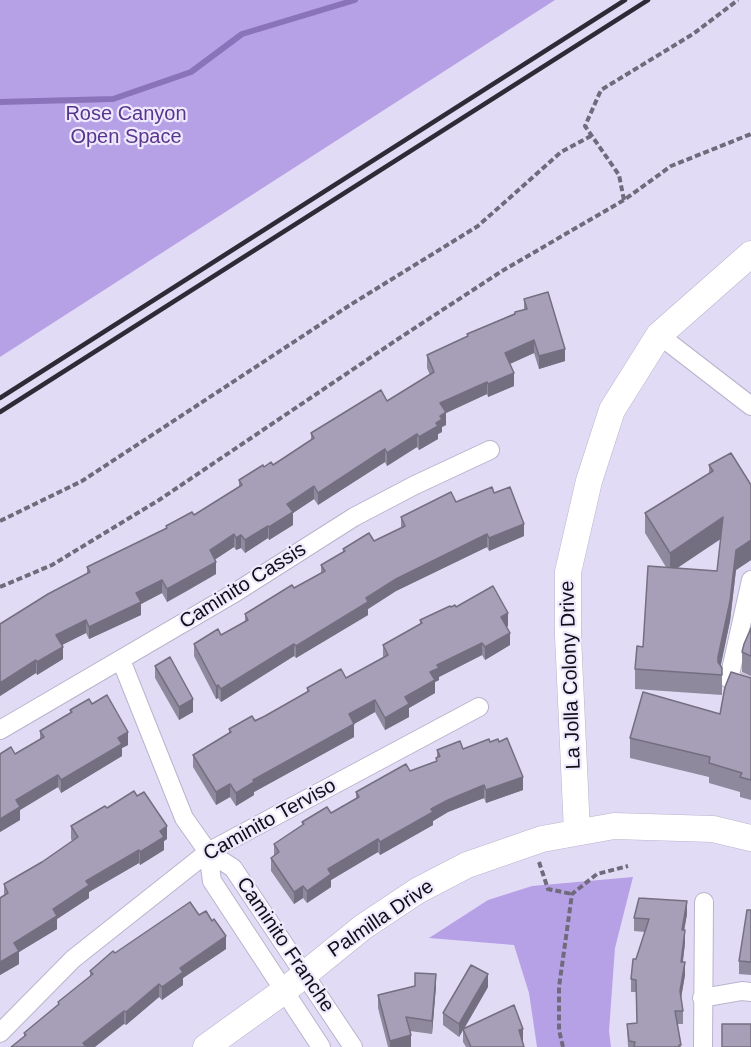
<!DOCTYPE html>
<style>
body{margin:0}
canvas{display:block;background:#e2dbf5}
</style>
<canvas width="751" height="1047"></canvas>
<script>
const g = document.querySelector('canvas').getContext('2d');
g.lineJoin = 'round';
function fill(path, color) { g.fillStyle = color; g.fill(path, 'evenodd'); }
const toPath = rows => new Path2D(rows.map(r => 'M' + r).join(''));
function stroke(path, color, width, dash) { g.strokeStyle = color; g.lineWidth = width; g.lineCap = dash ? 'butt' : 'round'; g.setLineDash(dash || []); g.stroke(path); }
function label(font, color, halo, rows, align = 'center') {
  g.font = font + ' Arial,sans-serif'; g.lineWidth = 4.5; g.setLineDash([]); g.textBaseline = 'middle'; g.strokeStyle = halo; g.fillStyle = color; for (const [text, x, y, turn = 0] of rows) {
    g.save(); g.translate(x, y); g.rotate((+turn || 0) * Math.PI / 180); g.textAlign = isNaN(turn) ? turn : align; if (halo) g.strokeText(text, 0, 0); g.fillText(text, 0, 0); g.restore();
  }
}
fill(toPath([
 [0,0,555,0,0,357],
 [633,877,615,948,609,1031,611,1047,537,1047,529,993,514,945,429,938,488,900,532,886]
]), '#b7a1e6');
stroke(toPath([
 [0,102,113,99,191,72,242,34,355,0]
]), '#8b73ba', 6);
const street = toPath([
 [659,335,751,406],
 [751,580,729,679,751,687],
 [121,660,184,818,208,852,233,868,353,1047],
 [0,730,236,592,354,517,415,485,490,450],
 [208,852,212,881,321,1047],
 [702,998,742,991,751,992],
 [0,1033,73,959,208,852,479,707],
 [703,1047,704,902]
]);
const secondary = toPath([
 [577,832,568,636,568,572,589,481,612,410,659,335,751,254],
 [206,1047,284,991,363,927,417,891,467,865,542,839,614,826,713,829,751,838]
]);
stroke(street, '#bab3cc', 20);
stroke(secondary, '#bab3cc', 27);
stroke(toPath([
 [624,200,619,175,585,126,601,90,693,34,738,0],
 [0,521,82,481,350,305,478,226,561,152,591,136],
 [0,587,52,565,159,500,398,339,502,271,624,200,671,166,751,134],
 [539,862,548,889,572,894],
 [563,1047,559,1030,559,987,572,894,597,874,628,866]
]), '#706b7c', 4, [6, 3]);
stroke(street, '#fff', 18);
stroke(secondary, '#fff', 26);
stroke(toPath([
 [0,398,625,0],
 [0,412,648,0]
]), '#2f2b36', 4.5);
fill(toPath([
 [524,299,565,361,539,369,534,353,510,364,514,386,488,397,487,394,446,413,446,425,442,427,442,432,438,434,438,439,419,450,417,447,387,466,385,462,318,505,314,499,293,513,293,525,269,540,268,538,245,553,241,548,236,550,234,547,215,559,216,574,187,591,167,602,162,593,141,604,141,615,89,639,86,633,62,645,63,659,37,675,36,673,0,696,0,624,87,574,87,567,166,529,166,526,194,515,239,487,239,480,264,467,273,465,311,440,311,433,387,401,430,375,427,368,427,355,467,337,467,334,524,309],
 [709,465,751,485,751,560,736,570,730,621,721,665,722,668,722,695,635,689,635,669,643,647,666,567,645,533,645,513,709,474],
 [721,539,717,571,677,568],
 [494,493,524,536,489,551,487,547,396,591,368,609,368,615,296,658,294,656,221,702,218,698,216,699,194,656,194,644,221,635,245,621,245,614,321,573,321,565,343,552,343,549,374,541,401,528,401,517,456,502],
 [451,607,456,607,508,626,506,627,510,645,485,660,482,655,439,677,439,680,435,682,435,693,409,708,409,717,385,730,375,712,354,724,354,737,254,792,254,795,236,806,230,797,216,805,193,767,193,755,229,733,229,729,265,716,307,693,307,688,346,678,383,658,383,645,420,624,420,620],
 [751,628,751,676,742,672,742,652],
 [155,666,193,712,179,720,155,678],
 [751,678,751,800,740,797,740,792,709,783,709,777,630,758,630,738,720,714],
 [92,704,128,745,122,748,122,756,61,793,58,787,20,810,20,820,0,832,0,754,15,754,40,739,40,731,70,713,70,710],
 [490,742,523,790,486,803,484,798,448,812,433,821,433,825,380,855,378,852,331,880,331,887,307,903,303,898,294,904,271,871,271,858,274,856,274,844,302,825,302,822,331,813,356,798,356,792,436,762,436,758,437,757,437,750,463,749],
 [107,808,167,839,164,841,164,850,140,865,139,863,89,892,89,898,57,919,57,929,19,952,19,964,0,975,0,898,4,896,4,884,42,862,72,841,71,839,71,826],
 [751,910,751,975,739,974,739,961],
 [687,914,684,930,685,943,683,962,685,975,681,998,683,1011,683,1024,677,1024,681,1047,628,1047,627,1024,637,1023,636,992,631,992,631,979,645,932,634,931,634,918],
 [199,915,226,949,183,978,183,985,162,1000,159,997,126,1025,124,1024,24,1037,24,1033,58,1005,58,1002,90,977,90,971,115,953],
 [436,986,432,1034,410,1031,411,1047,388,1047,378,1008,378,995],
 [488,987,464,1029,523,1041,522,1042,524,1047,466,1047,463,1042,463,1030,459,1037,443,1025,443,1013]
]), '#8f899d');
fill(toPath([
 [534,340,534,353,505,366,505,353],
 [565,349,565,361,539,369,539,356],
 [514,373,514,386,488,397,488,384],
 [487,382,487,394,446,413,446,425,442,427,442,432,438,434,438,439,419,450,419,437,436,423,440,403],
 [417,434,417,447,387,466,387,453],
 [385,449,385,462,318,505,318,493],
 [314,486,314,499,293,513,293,525,269,540,269,527,287,504],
 [723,517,723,537,670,573,670,553],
 [524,524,524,536,489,551,489,538],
 [268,526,268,538,245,553,245,540],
 [234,534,234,547,210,563,210,550],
 [487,534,487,547,396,591,368,609,368,615,296,658,296,646,366,598,396,579],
 [241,535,241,548,236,550,236,538],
 [751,540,751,560,736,570,730,621,718,677,718,657,736,550],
 [216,562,216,574,167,602,167,589],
 [162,580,162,593,141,604,141,615,89,639,89,627,136,593],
 [508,613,508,626,501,630,501,617],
 [86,620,86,633,56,648,56,635],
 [510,633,510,645,485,660,485,647],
 [482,643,482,655,439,677,439,680,435,682,435,693,409,708,409,717,385,730,385,718,437,665],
 [294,644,294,656,221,702,221,689],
 [63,647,63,659,37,675,37,662],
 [36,660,36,673,0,696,0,683],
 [218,685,218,698,216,699,216,686],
 [193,699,193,712,179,720,179,707],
 [375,700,375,712,354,724,354,737,254,792,254,795,236,806,236,793,253,780,349,714],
 [128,732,128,745,122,748,122,756,61,793,61,780,118,738],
 [58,775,58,787,20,810,20,820,0,832,0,819,16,800],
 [523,777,523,790,486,803,486,790],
 [230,784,230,797,216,805,216,792],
 [484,785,484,798,448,812,433,821,433,825,380,855,380,842,431,809,448,800],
 [167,826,167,839,164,841,164,850,140,865,140,852,160,831],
 [378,839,378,852,331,880,331,887,307,903,307,891,328,869],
 [139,850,139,863,89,892,89,898,57,919,57,929,19,952,19,964,0,975,0,962,14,943,86,881],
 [303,886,303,898,294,904,294,892],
 [687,901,687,914,682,943,682,930],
 [685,930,685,943,681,975,681,962],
 [226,936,226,949,183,978,183,985,162,1000,162,987,180,968],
 [685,962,685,975,680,1004,680,991],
 [436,974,436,986,432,1034,432,1021],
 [488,974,488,987,459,1037,459,1024],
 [159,984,159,997,126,1025,126,1012],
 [124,1011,124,1024,95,1047,83,1047,83,1043],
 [523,1029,523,1041,519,1043,519,1030],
 [411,1035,411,1047,390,1047,390,1041]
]), '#746f80');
const building = toPath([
 [548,292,565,349,539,356,534,340,505,353,514,373,488,384,487,382,440,403,446,412,440,416,442,419,436,423,438,426,419,437,417,434,387,453,385,449,318,493,314,486,287,504,293,512,269,527,268,526,245,540,241,535,236,538,234,534,210,550,216,562,187,578,167,589,162,580,136,593,141,602,89,627,86,620,56,635,63,647,37,662,36,660,0,683,0,624,48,594,90,572,87,567,167,528,166,526,192,512,194,515,242,485,239,480,263,465,264,467,271,462,273,465,314,438,311,433,381,390,387,401,434,372,427,355,468,336,467,334,515,314,515,312,527,309,524,299,548,292],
 [731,453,751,485,751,540,736,550,730,601,718,657,718,662,722,668,722,675,635,669,637,646,643,647,648,566,717,571,723,517,670,553,645,513,713,471,709,465,731,453],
 [492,487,494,493,510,487,524,524,489,538,487,534,396,579,366,598,368,602,296,646,294,644,221,689,218,685,216,686,194,644,218,629,221,635,248,620,245,614,292,585,294,588,325,571,321,565,345,551,343,549,369,533,374,541,405,526,401,517,451,492,456,502,492,487],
 [493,586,508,613,501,617,510,633,485,647,482,643,437,665,439,668,430,672,435,680,405,697,409,704,385,718,375,700,349,714,354,724,253,780,254,782,236,793,230,784,216,792,193,755,231,732,229,729,252,716,255,721,265,716,309,691,307,688,341,669,346,678,388,655,383,645,422,623,420,620,450,606,451,607,455,605,456,607,493,586],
 [751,628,751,656,742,652,744,644,751,628],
 [170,657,193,699,179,707,155,666,170,657],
 [731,672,751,678,751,780,740,777,742,773,709,763,710,757,630,738,643,692,720,714,725,687,731,672],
 [107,695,128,732,118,738,122,744,61,780,58,775,16,800,20,807,0,819,0,754,11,747,15,754,44,737,40,731,72,712,70,710,89,699,92,704,107,695],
 [507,738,523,777,486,790,484,785,448,800,431,809,433,812,380,842,378,839,328,869,331,874,307,891,303,886,294,892,271,858,279,852,274,844,304,824,302,822,327,807,331,813,359,797,356,792,406,764,410,771,437,761,436,758,440,756,437,750,460,741,463,749,489,739,490,742,498,739,499,742,507,738],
 [134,791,137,796,144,792,167,826,160,831,164,837,140,852,139,850,86,881,89,885,53,909,57,916,14,943,19,951,0,962,0,898,8,893,4,884,42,862,78,837,71,826,105,806,107,808,134,791],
 [639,898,687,901,682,930,685,930,681,962,685,962,680,991,683,1011,675,1011,681,1045,679,1045,679,1047,634,1047,635,1042,629,1041,627,1024,637,1023,636,980,631,979,633,959,636,959,649,919,634,918,639,898],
 [190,902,199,915,206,911,212,921,214,919,226,936,180,968,183,972,162,987,159,984,126,1012,124,1011,83,1043,86,1047,11,1047,26,1035,24,1033,59,1004,58,1002,93,974,90,971,113,951,115,953,190,902],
 [747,910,751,910,751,962,739,961,747,910],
 [471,965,488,974,459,1024,443,1013,471,965],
 [415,973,436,974,432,1021,406,1017,411,1035,390,1041,378,995,415,986,415,973],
 [514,1005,523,1029,519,1030,524,1047,471,1047,463,1029,514,1005],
 [722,1024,751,1024,751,1047,722,1047,722,1024]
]);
fill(building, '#a69fb7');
stroke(building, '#746f80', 1.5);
label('20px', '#59368d', '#efe9fe', [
 ["Rose Canyon",126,114],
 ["Open Space",126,137]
]);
label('20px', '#110e16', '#efe9fe', [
 ["Caminito Cassis",243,586,-32],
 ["La Jolla Colony Drive",571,675,-92],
 ["Caminito Terviso",270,820,-29],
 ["Palmilla Drive",381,919,-34],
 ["Caminito Franche",285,945,56]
]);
</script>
